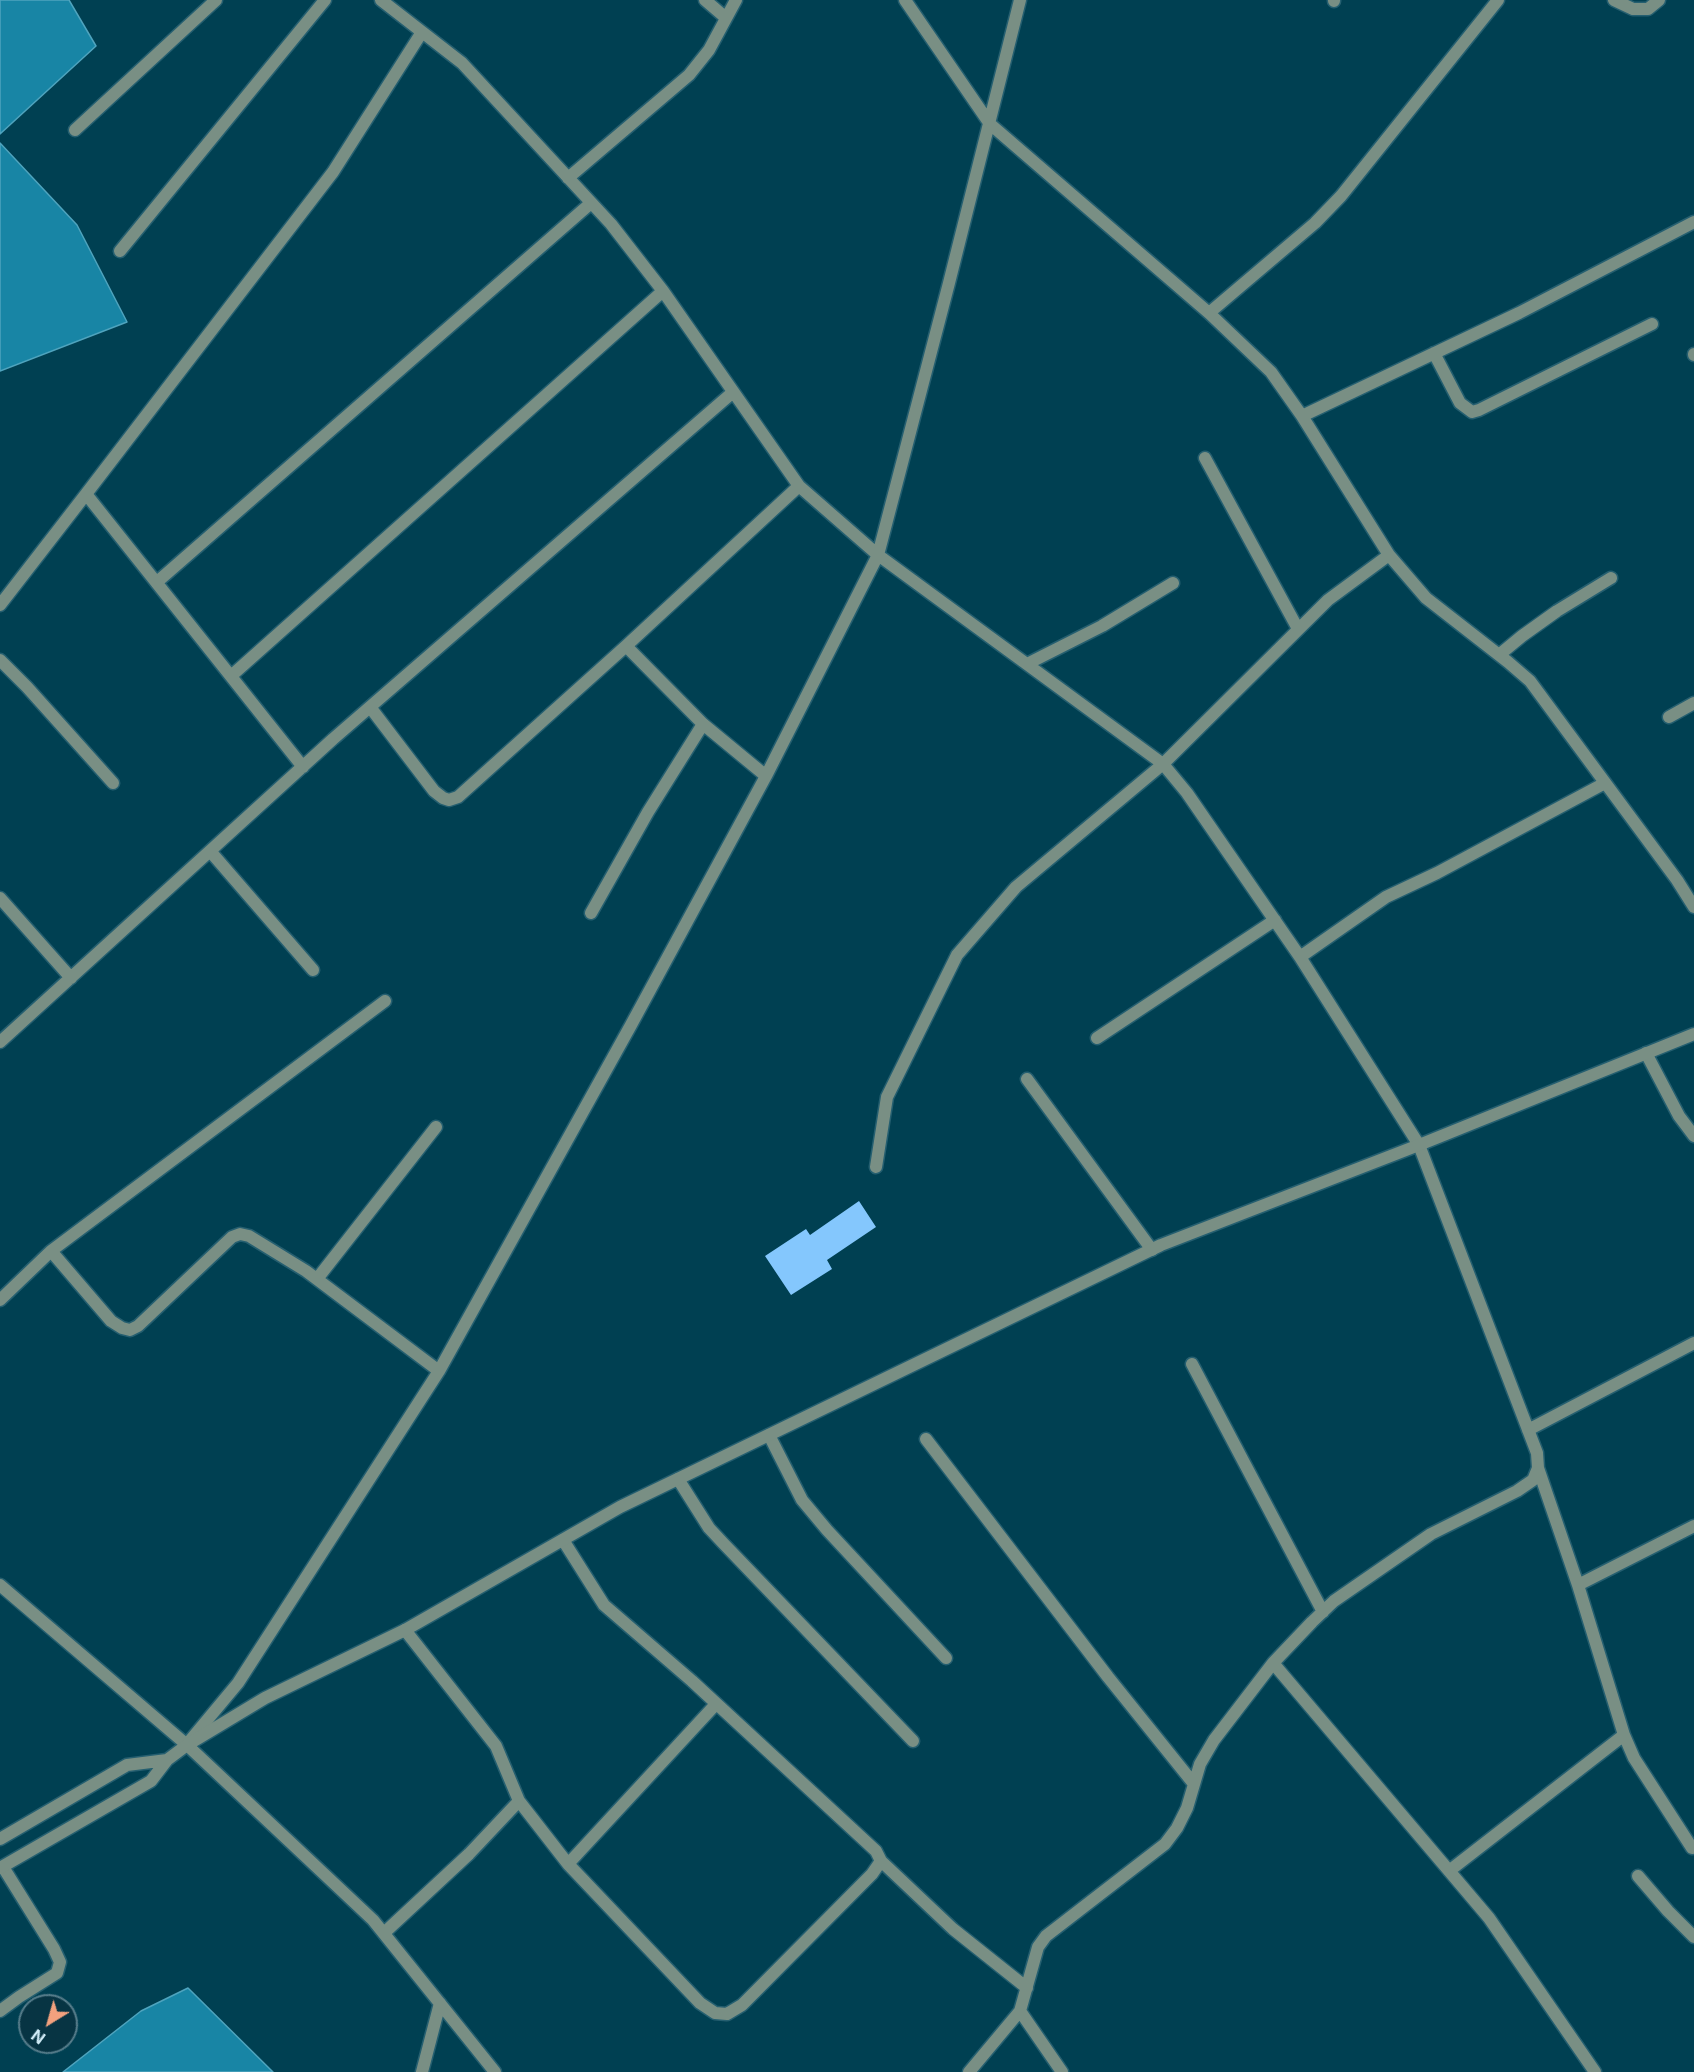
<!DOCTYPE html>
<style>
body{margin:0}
#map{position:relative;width:1694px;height:2072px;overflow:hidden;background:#004052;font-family:Inter,sans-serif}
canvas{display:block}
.north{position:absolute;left:18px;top:1994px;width:60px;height:60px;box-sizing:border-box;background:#073443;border:2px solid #577d8b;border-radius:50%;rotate:217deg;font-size:16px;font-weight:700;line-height:24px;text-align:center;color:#d0ebf7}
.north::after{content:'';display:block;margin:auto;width:21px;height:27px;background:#f2a17e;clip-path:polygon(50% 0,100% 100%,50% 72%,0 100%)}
</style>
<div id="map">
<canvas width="1694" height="2072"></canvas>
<div class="north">N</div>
</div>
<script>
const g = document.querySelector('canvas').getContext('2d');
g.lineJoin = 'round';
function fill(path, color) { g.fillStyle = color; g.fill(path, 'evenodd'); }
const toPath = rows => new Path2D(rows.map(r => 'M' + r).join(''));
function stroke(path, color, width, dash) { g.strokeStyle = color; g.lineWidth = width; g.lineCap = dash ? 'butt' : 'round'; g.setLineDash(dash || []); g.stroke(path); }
const water = toPath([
 [0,0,69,0,96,46,0,134,0,0],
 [0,143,77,225,127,322,0,371,0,143],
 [188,1988,273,2072,63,2072,141,2011,188,1988]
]);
fill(water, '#1885a5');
stroke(water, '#4fa4be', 1.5);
fill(toPath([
 [859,1201,876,1227,827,1260,832,1269,791,1295,765,1256,806,1229,810,1235]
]), '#84c7fd');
const minor = toPath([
 [381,0,462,63,611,224,663,291,799,486,878,555,1163,764,1187,793,1300,957,1419,1145,1537,1453,1538,1468,1533,1480,1517,1491,1431,1534,1334,1601,1312,1622,1273,1663,1489,1918,1595,2072],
 [705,0,726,18],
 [905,0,990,124,1209,313,1271,372,1302,416,1389,555,1426,598,1508,662,1530,681,1677,880,1694,907],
 [1334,0,1334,1],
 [1614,0,1633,9,1648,9,1659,0],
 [75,130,216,0],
 [568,178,689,75,709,50,736,0],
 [120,251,325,0],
 [1209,313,1315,223,1341,196,1498,0],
 [1434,353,1460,403,1472,412,1479,410,1652,324],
 [1694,354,1694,355],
 [1302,416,1519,313,1694,222],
 [1205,458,1298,629],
 [157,582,591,203],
 [0,605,86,494],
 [626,646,703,724,766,776],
 [1499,655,1522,636,1557,611,1611,578],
 [0,660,27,687,113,783],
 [1027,664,1102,626,1173,583],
 [231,676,663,291],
 [370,707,434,791,443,798,449,800,458,797,626,646,799,486],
 [1669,717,1694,703],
 [303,767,86,494,333,172,422,32],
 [210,851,313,970],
 [0,898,71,978],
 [591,913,648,812,703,724],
 [1300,957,1386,897,1437,873,1605,783],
 [1097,1038,1275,920],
 [0,1042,333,739,732,393],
 [1646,1053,1679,1116,1694,1136],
 [1027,1079,1152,1250],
 [876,1167,887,1097,957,955,1016,887,1163,764,1328,600,1389,555],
 [51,1251,111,1321,122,1328,130,1330,138,1326,232,1237,240,1234,249,1236,306,1271,439,1371],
 [317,1279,436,1127],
 [0,1300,51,1251,385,1001],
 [1192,1364,1323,1612],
 [1528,1430,1694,1343],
 [769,1435,802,1500,827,1530,946,1658],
 [926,1439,1108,1677,1194,1784],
 [1538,1468,1578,1585,1624,1735,1634,1758,1692,1848],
 [678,1479,709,1528,723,1543,913,1741],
 [0,1585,187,1745,373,1920,495,2072],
 [1578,1585,1694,1526],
 [405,1630,496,1746,519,1801,568,1864,700,2003,715,2013,727,2014,742,2005,872,1874,881,1861,876,1851,692,1681,604,1605,563,1540],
 [188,1743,238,1683,439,1371,631,1025,766,776,878,555,949,283,1020,0],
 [881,1861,953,1929,1027,1988],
 [568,1864,716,1704],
 [1449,1871,1624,1735],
 [1638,1876,1668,1911,1694,1937],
 [384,1933,469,1854,519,1801],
 [0,2011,19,1997,57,1973,60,1962,54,1949,3,1867],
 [1020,2011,1062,2072],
 [422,2072,440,2003],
 [969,2072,1020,2011,1038,1947,1046,1936,1165,1844,1177,1828,1187,1808,1200,1764,1214,1740,1273,1663]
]);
const tertiary = toPath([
 [0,1839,127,1765,167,1760],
 [0,1868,151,1781,167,1760,187,1745,265,1698,405,1630,620,1507,1161,1245,1419,1145,1694,1034]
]);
stroke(minor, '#255f70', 15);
stroke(tertiary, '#255f70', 15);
stroke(minor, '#798f84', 12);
stroke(tertiary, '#798f84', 12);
</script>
